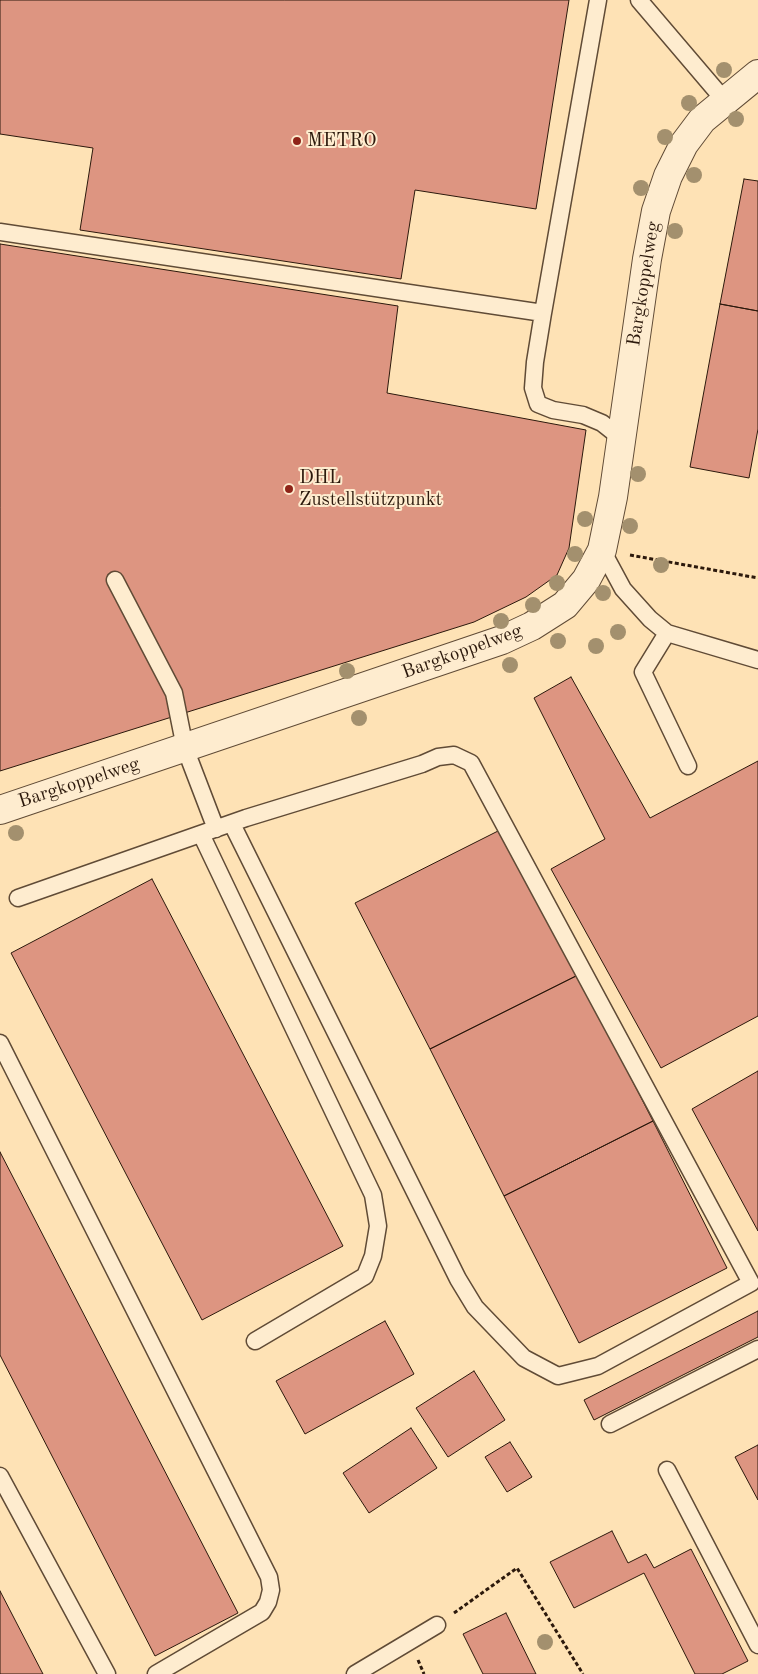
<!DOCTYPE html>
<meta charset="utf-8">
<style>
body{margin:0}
canvas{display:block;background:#fee2b5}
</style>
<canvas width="758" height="1674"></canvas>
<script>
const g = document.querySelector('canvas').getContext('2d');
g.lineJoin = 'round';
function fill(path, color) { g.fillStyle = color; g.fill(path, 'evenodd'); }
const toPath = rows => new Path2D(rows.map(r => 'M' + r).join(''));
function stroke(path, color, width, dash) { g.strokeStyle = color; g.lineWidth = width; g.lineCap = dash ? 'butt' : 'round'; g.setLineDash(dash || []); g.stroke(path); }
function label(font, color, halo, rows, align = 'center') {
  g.font = font + ' "Old Standard TT",serif'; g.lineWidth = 4; g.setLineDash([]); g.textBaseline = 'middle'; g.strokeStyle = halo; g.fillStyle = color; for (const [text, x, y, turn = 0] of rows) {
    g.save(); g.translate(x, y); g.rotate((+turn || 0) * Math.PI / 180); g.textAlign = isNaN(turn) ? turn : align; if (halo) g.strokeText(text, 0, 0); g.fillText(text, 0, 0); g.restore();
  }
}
const building = toPath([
 [0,0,569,0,536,209,415,190,401,279,80,230,93,148,0,134,0,0],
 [744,179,758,181,758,311,720,304,744,179],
 [0,244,398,306,387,393,586,430,569,548,557,575,526,597,474,622,0,771,0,244],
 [720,304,758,311,758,429,749,478,690,467,720,304],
 [571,677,650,818,758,761,758,1016,661,1068,551,869,605,839,534,698,571,677],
 [504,828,578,975,430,1049,355,903,504,828],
 [152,879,343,1246,202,1320,11,953,152,879],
 [578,975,653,1121,504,1196,430,1049,578,975],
 [758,1071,758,1231,692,1109,758,1071],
 [653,1121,727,1268,579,1343,504,1196,653,1121],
 [0,1152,238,1613,155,1656,0,1355,0,1152],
 [758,1311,758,1337,594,1420,584,1400,758,1311],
 [385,1321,414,1374,305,1434,276,1381,385,1321],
 [474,1371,505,1420,448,1457,416,1408,474,1371],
 [411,1428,437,1468,369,1513,343,1473,411,1428],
 [510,1442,532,1477,507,1492,485,1457,510,1442],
 [758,1445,758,1500,735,1457,758,1445],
 [612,1531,628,1563,646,1554,654,1568,691,1549,748,1661,722,1674,695,1674,644,1573,574,1608,550,1562,612,1531],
 [0,1591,43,1674,0,1674,0,1591],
 [506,1613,536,1674,483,1674,463,1634,506,1613]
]);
fill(building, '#dd9581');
stroke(building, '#2c190c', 1);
const lane = toPath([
 [639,0,725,101],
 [0,232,543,313,535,362,533,388,538,404,553,410,583,415,602,423,621,438],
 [543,313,598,0],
 [602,550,623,589,650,619,667,633,643,672,688,766],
 [115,580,174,693,185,748,216,829],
 [667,633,758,660],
 [201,834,373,1195,378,1226,373,1256,365,1276,255,1341],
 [18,898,246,818,422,764,438,757,454,755,471,763,751,1283,598,1366,558,1376,524,1358,475,1307,458,1279,232,824],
 [0,1043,269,1577,271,1590,268,1602,262,1612,156,1674],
 [610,1424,758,1349],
 [667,1470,758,1645],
 [0,1476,107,1674],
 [355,1674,437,1625]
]);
const street = toPath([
 [0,810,502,640,532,626,565,605,586,580,602,550,613,497,647,259,656,211,668,176,684,144,702,120,758,74]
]);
stroke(lane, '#604b36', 19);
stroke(street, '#604b36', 30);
stroke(toPath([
 [630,555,758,578],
 [454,1613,517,1568,583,1674],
 [418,1660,424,1674]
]), '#2c190c', 3, [4, 2.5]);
stroke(lane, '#feeccf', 16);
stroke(street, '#feeccf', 28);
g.fillStyle = '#a3906e';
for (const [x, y] of [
 [724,70],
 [689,103],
 [736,119],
 [665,137],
 [694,175],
 [641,188],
 [675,231],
 [638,474],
 [585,519],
 [630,526],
 [575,554],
 [661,565],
 [557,583],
 [603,593],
 [533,605],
 [501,621],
 [618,632],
 [558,641],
 [596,646],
 [510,665],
 [347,671],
 [359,718],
 [16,833],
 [545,1642]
]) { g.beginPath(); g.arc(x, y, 8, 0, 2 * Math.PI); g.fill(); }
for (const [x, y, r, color] of [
 [297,141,5,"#8f2418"],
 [289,489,5,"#8f2418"]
]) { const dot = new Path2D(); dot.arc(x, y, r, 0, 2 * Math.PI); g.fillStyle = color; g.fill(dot); stroke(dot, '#feeccf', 2); }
label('19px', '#2c190c', '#feeccf', [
 ["METRO",307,141],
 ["DHL",299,478],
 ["Zustellstützpunkt",299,500]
], 'left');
label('19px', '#2c190c', '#feeccf', [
 ["Bargkoppelweg",644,284,-81],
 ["Bargkoppelweg",462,652,-20],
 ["Bargkoppelweg",79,783,-18]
]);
</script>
